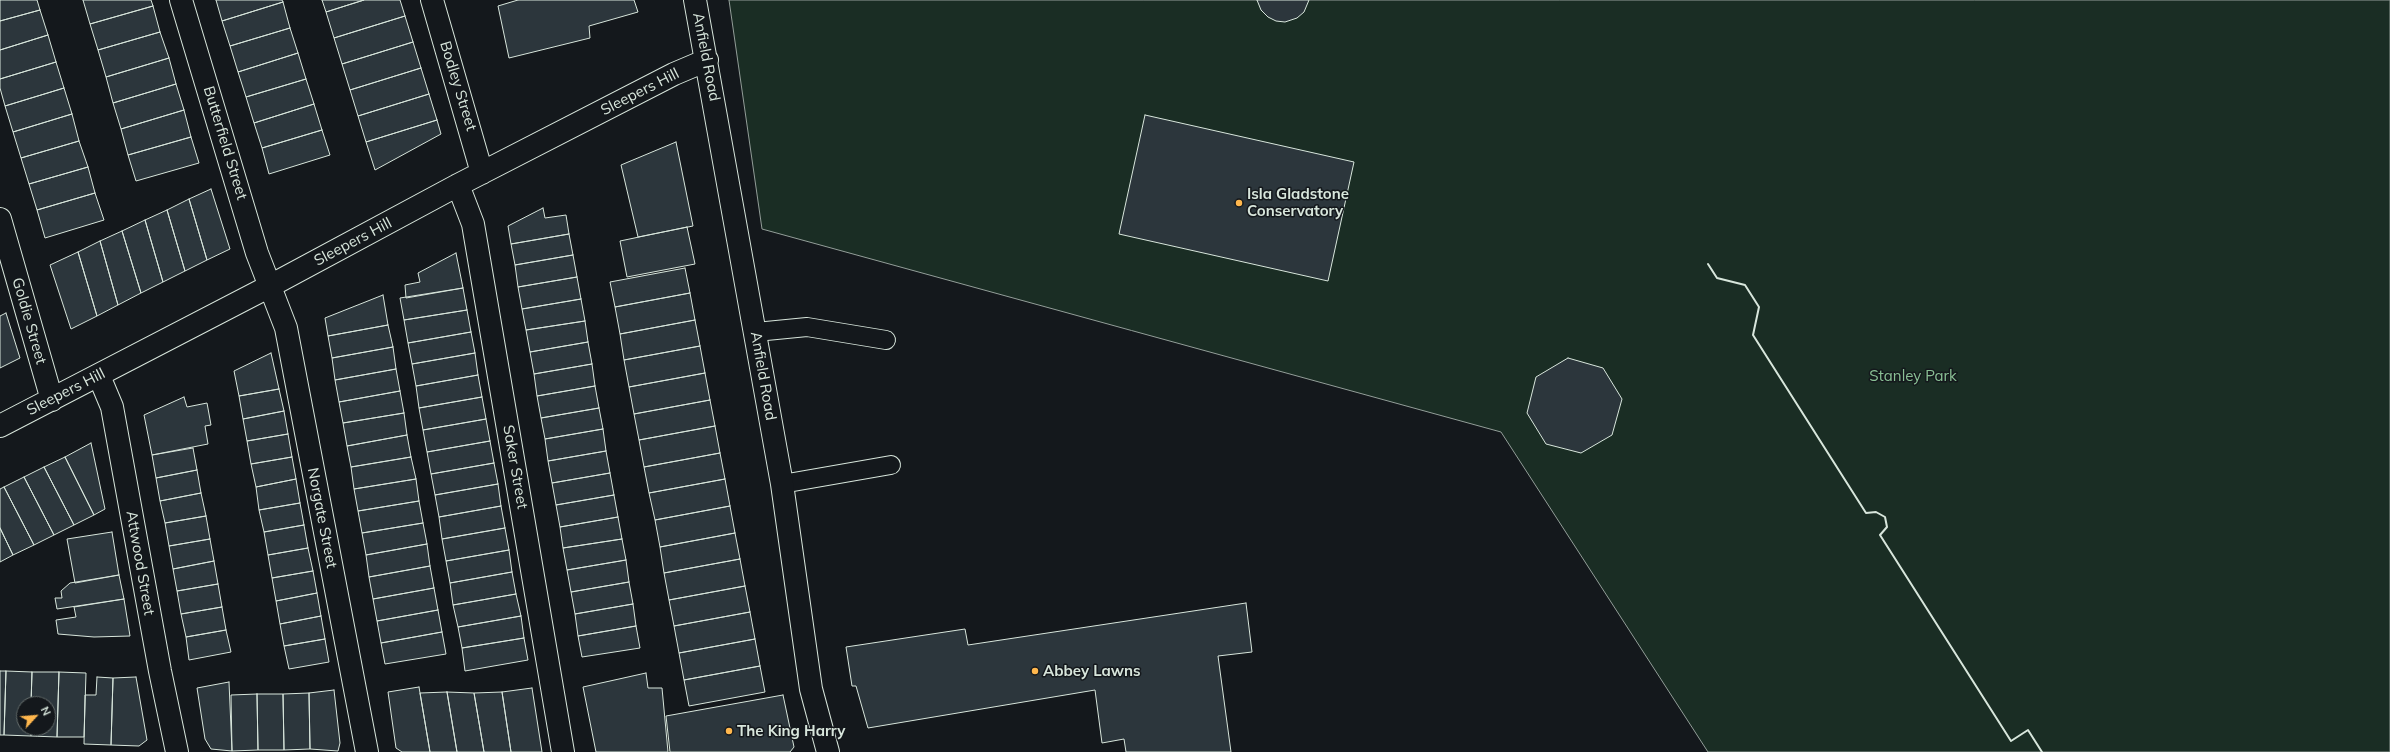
<!DOCTYPE html>
<style>
body{margin:0}
#map{position:relative;width:2390px;height:752px;overflow:hidden;background:#14181c;font-family:Mulish,sans-serif}
canvas{display:block}
.north{position:absolute;left:16px;top:696px;width:40px;height:40px;box-sizing:border-box;background:#14181c;border:1px solid #626a69;border-radius:50%;rotate:64deg;font-size:11px;font-weight:700;line-height:16px;text-align:center;color:#d8e6dc}
.north::after{content:'';display:block;margin:auto;width:14px;height:18px;background:#ffb74d;clip-path:polygon(50% 0,100% 100%,50% 72%,0 100%)}
</style>
<div id="map">
<canvas width="2390" height="752"></canvas>
<div class="north">N</div>
</div>
<script>
const g = document.querySelector('canvas').getContext('2d');
g.lineJoin = 'round';
function fill(path, color) { g.fillStyle = color; g.fill(path, 'evenodd'); }
const toPath = rows => new Path2D(rows.map(r => 'M' + r).join(''));
function stroke(path, color, width, dash) { g.strokeStyle = color; g.lineWidth = width; g.lineCap = dash ? 'butt' : 'round'; g.setLineDash(dash || []); g.stroke(path); }
function label(font, color, halo, rows, align = 'center') {
  g.font = font + ' Mulish,sans-serif'; g.lineWidth = 3; g.setLineDash([]); g.textBaseline = 'middle'; g.strokeStyle = halo; g.fillStyle = color; for (const [text, x, y, turn = 0] of rows) {
    g.save(); g.translate(x, y); g.rotate((+turn || 0) * Math.PI / 180); g.textAlign = isNaN(turn) ? turn : align; if (halo) g.strokeText(text, 0, 0); g.fillText(text, 0, 0); g.restore();
  }
}
const green = toPath([
 [729,0,2390,0,2390,752,1708,752,1501,432,762,229,729,0]
]);
fill(green, '#1a2d24');
stroke(green, '#939e99', 1);
const building = toPath([
 [0,0,37,0,40,10,0,21,0,0],
 [83,0,151,0,153,6,90,24,83,0],
 [216,0,282,0,283,2,222,21,216,0],
 [322,0,364,0,326,12,322,0],
 [364,0,400,0,405,16,334,38,326,12,364,0],
 [518,0,634,0,638,12,589,26,590,38,509,58,498,6,518,0],
 [1257,0,1309,0,1304,12,1297,18,1285,22,1276,21,1268,17,1261,10,1257,0],
 [283,2,290,28,230,46,222,21,283,2],
 [153,6,160,32,98,50,90,24,153,6],
 [40,10,48,35,0,50,0,21,40,10],
 [405,16,413,42,342,64,334,38,405,16],
 [290,28,298,53,238,72,230,46,290,28],
 [160,32,169,58,106,77,98,50,160,32],
 [48,35,56,62,0,79,0,50,48,35],
 [413,42,421,68,350,90,342,64,413,42],
 [298,53,306,79,246,97,238,72,298,53],
 [169,58,176,84,113,103,106,77,169,58],
 [56,62,64,88,5,106,0,88,0,79,56,62],
 [421,68,429,94,358,116,350,90,421,68],
 [306,79,314,104,254,123,246,97,306,79],
 [176,84,184,110,121,129,113,103,176,84],
 [64,88,72,114,13,132,5,106,64,88],
 [429,94,437,120,366,142,358,116,429,94],
 [314,104,322,130,262,148,254,123,314,104],
 [184,110,191,137,128,155,121,129,184,110],
 [72,114,79,141,21,158,13,132,72,114],
 [1145,115,1354,162,1328,281,1119,234,1145,115],
 [437,120,441,134,375,170,366,142,437,120],
 [322,130,330,155,269,174,262,148,322,130],
 [191,137,199,163,136,181,128,155,191,137],
 [79,141,88,167,29,184,21,158,79,141],
 [676,142,693,226,638,237,621,165,676,142],
 [88,167,95,193,37,210,29,184,88,167],
 [211,189,230,249,207,260,189,199,211,189],
 [95,193,104,220,45,238,37,210,95,193],
 [189,199,207,260,185,271,167,210,189,199],
 [543,208,545,218,566,215,569,234,511,244,508,226,543,208],
 [167,210,185,271,163,282,145,220,167,210],
 [145,220,163,282,141,293,122,231,145,220],
 [687,227,695,264,627,277,620,241,687,227],
 [122,231,141,293,118,305,100,241,122,231],
 [569,234,573,255,515,265,511,244,569,234],
 [100,241,118,305,97,316,78,252,100,241],
 [78,252,97,316,71,329,50,265,78,252],
 [456,253,463,288,406,298,405,285,420,282,418,273,456,253],
 [573,255,577,277,518,287,515,265,573,255],
 [685,268,690,293,615,307,610,282,685,268],
 [577,277,581,299,522,309,518,287,577,277],
 [463,288,467,310,404,320,400,298,463,288],
 [690,293,695,320,620,334,615,307,690,293],
 [383,295,388,325,328,336,325,318,383,295],
 [581,299,585,321,526,330,522,309,581,299],
 [467,310,471,332,408,343,404,320,467,310],
 [6,313,20,358,0,368,0,316,6,313],
 [695,320,700,346,624,360,620,334,695,320],
 [585,321,588,342,530,352,526,330,585,321],
 [388,325,393,347,332,358,328,336,388,325],
 [471,332,475,353,412,364,408,343,471,332],
 [588,342,592,364,534,374,530,352,588,342],
 [700,346,705,373,629,387,624,360,700,346],
 [393,347,396,369,335,380,332,358,393,347],
 [271,353,279,389,239,396,234,371,271,353],
 [475,353,478,375,416,386,412,364,475,353],
 [1568,358,1603,368,1622,399,1612,435,1581,453,1546,444,1527,413,1536,377,1568,358],
 [592,364,595,386,537,396,534,374,592,364],
 [396,369,400,391,339,402,335,380,396,369],
 [705,373,710,400,634,414,629,387,705,373],
 [478,375,482,397,419,408,416,386,478,375],
 [595,386,599,408,541,418,537,396,595,386],
 [279,389,284,411,243,419,239,396,279,389],
 [400,391,404,413,343,423,339,402,400,391],
 [184,397,187,407,207,403,211,425,205,426,208,444,152,455,144,415,184,397],
 [482,397,486,419,423,430,419,408,482,397],
 [710,400,715,426,639,440,634,414,710,400],
 [599,408,603,429,545,439,541,418,599,408],
 [284,411,288,434,247,441,243,419,284,411],
 [404,413,407,435,347,446,343,423,404,413],
 [486,419,490,441,427,452,423,430,486,419],
 [715,426,720,453,644,467,639,440,715,426],
 [603,429,606,451,548,461,545,439,603,429],
 [288,434,292,457,251,464,247,441,288,434],
 [407,435,411,457,351,467,347,446,407,435],
 [490,441,494,463,431,474,427,452,490,441],
 [91,443,105,509,94,515,65,457,91,443],
 [193,448,197,470,156,478,152,455,193,448],
 [606,451,610,473,552,483,548,461,606,451],
 [720,453,725,479,649,493,644,467,720,453],
 [65,457,94,515,74,525,44,467,65,457],
 [292,457,296,479,256,487,251,464,292,457],
 [411,457,416,479,354,489,351,467,411,457],
 [494,463,498,484,435,495,431,474,494,463],
 [44,467,74,525,54,535,24,477,44,467],
 [197,470,201,493,160,501,156,478,197,470],
 [610,473,614,495,556,505,552,483,610,473],
 [24,477,54,535,34,545,4,487,24,477],
 [296,479,300,503,259,510,256,487,296,479],
 [416,479,419,501,358,511,354,489,416,479],
 [725,479,730,506,655,520,649,493,725,479],
 [498,484,501,506,439,517,435,495,498,484],
 [4,487,34,545,13,555,0,528,0,489,4,487],
 [201,493,206,516,165,523,160,501,201,493],
 [614,495,618,517,560,527,556,505,614,495],
 [419,501,423,523,362,533,358,511,419,501],
 [300,503,304,525,264,532,259,510,300,503],
 [501,506,505,528,442,539,439,517,501,506],
 [730,506,735,533,660,547,655,520,730,506],
 [206,516,210,539,169,546,165,523,206,516],
 [618,517,622,539,563,548,560,527,618,517],
 [423,523,427,544,366,555,362,533,423,523],
 [304,525,308,548,268,555,264,532,304,525],
 [0,528,13,555,0,562,0,528],
 [505,528,509,550,446,561,442,539,505,528],
 [112,532,119,575,75,583,67,539,112,532],
 [735,533,740,559,664,573,660,547,735,533],
 [210,539,214,561,173,569,169,546,210,539],
 [622,539,626,560,567,570,563,548,622,539],
 [427,544,430,566,369,577,366,555,427,544],
 [308,548,313,571,272,578,268,555,308,548],
 [509,550,512,572,450,583,446,561,509,550],
 [740,559,745,586,669,600,664,573,740,559],
 [626,560,629,582,571,592,567,570,626,560],
 [214,561,218,584,177,591,173,569,214,561],
 [430,566,434,588,373,599,369,577,430,566],
 [313,571,317,593,276,601,272,578,313,571],
 [512,572,516,594,453,605,450,583,512,572],
 [119,575,124,599,57,609,55,598,62,598,61,591,70,583,119,575],
 [629,582,633,604,575,614,571,592,629,582],
 [218,584,222,607,181,614,177,591,218,584],
 [745,586,750,612,674,626,669,600,745,586],
 [434,588,438,610,377,621,373,599,434,588],
 [317,593,321,616,280,624,276,601,317,593],
 [516,594,521,616,458,627,453,605,516,594],
 [124,599,130,636,94,637,58,634,56,620,76,617,74,607,124,599],
 [1246,603,1252,652,1218,656,1231,752,1126,752,1124,739,1102,743,1095,690,868,728,856,686,852,686,846,647,965,629,968,645,1246,603],
 [633,604,636,626,578,636,575,614,633,604],
 [222,607,226,630,186,637,181,614,222,607],
 [438,610,442,632,381,643,377,621,438,610],
 [750,612,755,639,679,653,674,626,750,612],
 [321,616,325,639,284,646,280,624,321,616],
 [521,616,524,638,462,648,458,627,521,616],
 [636,626,640,648,582,657,578,636,636,626],
 [226,630,231,652,189,660,186,637,226,630],
 [442,632,446,654,385,664,381,643,442,632],
 [524,638,528,660,465,671,462,648,524,638],
 [325,639,329,662,289,669,284,646,325,639],
 [755,639,760,666,684,680,679,653,755,639],
 [760,666,765,692,689,706,684,680,760,666],
 [0,671,6,671,4,735,0,735,0,671],
 [6,671,32,672,31,704,24,704,24,728,31,728,31,736,4,735,6,671],
 [32,672,59,672,57,737,31,736,31,728,48,728,48,704,31,704,32,672],
 [59,672,86,673,84,737,57,737,59,672],
 [646,673,648,688,662,688,668,752,596,752,583,687,646,673],
 [97,677,113,678,111,745,84,744,85,695,96,695,97,677],
 [136,677,147,740,139,746,111,745,113,678,136,677],
 [229,682,232,751,211,749,205,739,197,688,229,682],
 [419,687,430,752,402,752,396,748,388,692,419,687],
 [532,688,542,752,511,752,502,692,532,688],
 [334,690,340,743,338,751,310,749,309,693,334,690],
 [447,692,457,752,430,752,420,693,447,692],
 [447,692,474,693,484,752,457,752,447,692],
 [502,692,511,752,484,752,474,693,502,692],
 [309,693,310,749,284,750,283,694,309,693],
 [257,694,258,750,232,751,231,695,257,694],
 [257,694,283,694,284,750,258,750,257,694],
 [783,695,794,747,790,752,670,752,666,716,783,695]
]);
fill(building, '#2c363c');
stroke(building, '#d8e6dc', 1);
const lane = toPath([
 [756,332,807,327,886,340],
 [782,484,891,465]
]);
const street = toPath([
 [181,0,257,253,286,328,367,752],
 [432,0,482,173],
 [695,0,782,484,811,689,828,752],
 [458,185,473,224,563,752],
 [0,219,52,400],
 [99,376,112,407,160,671,177,752],
 [0,426,270,286,458,185,674,74,707,60]
]);
stroke(lane, '#d8e6dc', 20);
stroke(street, '#d8e6dc', 24);
stroke(lane, '#14181c', 18);
stroke(street, '#14181c', 22);
stroke(toPath([
 [1708,264,1717,278,1745,285,1759,307,1753,335,1866,513,1876,512,1885,517,1887,527,1880,535,2011,741,2028,730,2042,752]
]), '#d8e6dc', 2);
for (const [x, y, r, color] of [
 [1239,203,4,"#ffb74d"],
 [1035,671,4,"#ffb74d"],
 [729,731,4,"#ffb74d"]
]) { const dot = new Path2D(); dot.arc(x, y, r, 0, 2 * Math.PI); g.fillStyle = color; g.fill(dot); stroke(dot, '#14181c', 1.5); }
label('15px', '#d8e6dc', '#14181c', [
 ["Anfield Road",706,57,79],
 ["Bodley Street",458,86,73],
 ["Sleepers Hill",640,92,-27],
 ["Butterfield Street",225,143,73],
 ["Sleepers Hill",353,242,-28],
 ["Goldie Street",29,321,74],
 ["Anfield Road",763,376,80],
 ["Sleepers Hill",66,392,-27],
 ["Saker Street",515,467,80],
 ["Norgate Street",322,518,79],
 ["Attwood Street",140,563,80]
]);
label('bold 15px', '#d8e6dc', '#14181c', [
 ["Isla Gladstone",1247,194],
 ["Conservatory",1247,211],
 ["Abbey Lawns",1043,671],
 ["The King Harry",737,731]
], 'left');
label('15px', '#8ac095', '#14181c', [
 ["Stanley Park",1913,376]
]);
</script>
